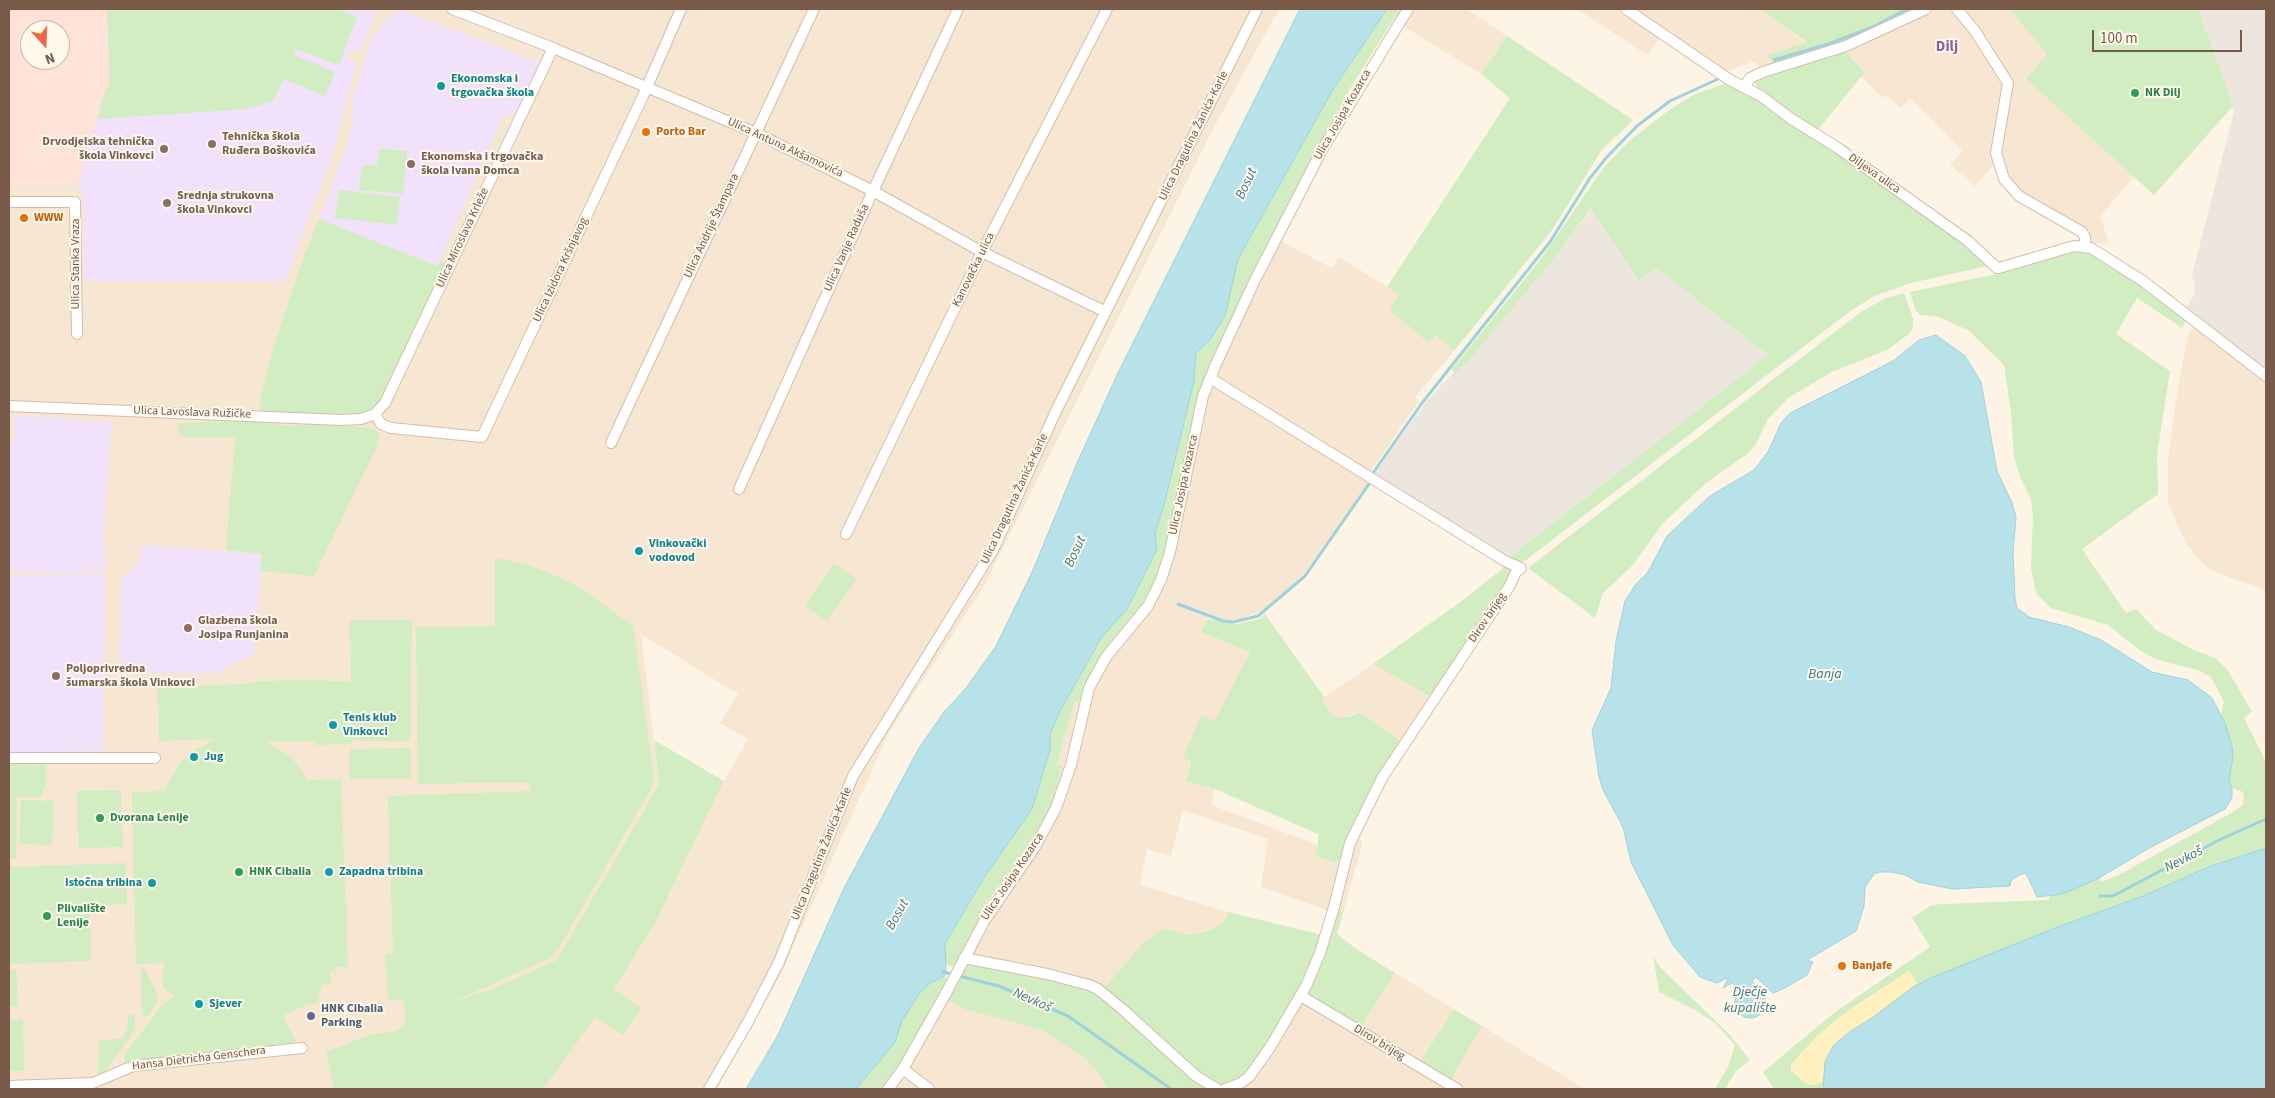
<!DOCTYPE html>
<meta charset="utf-8">
<style>
body{margin:0}
#map{position:relative;width:2275px;height:1098px;overflow:hidden;background:#fef4e5;font-family:"Source Sans 3",sans-serif}
canvas{display:block}
.frame{position:absolute;inset:0;border:10px solid #795948;pointer-events:none}
.north{position:absolute;left:20px;top:20px;width:50px;height:50px;box-sizing:border-box;background:#fff8ec;border:1px solid #c9b8aa;border-radius:50%;rotate:160deg;font-size:14px;font-weight:700;line-height:20px;text-align:center;color:#795948}
.north::after{content:'';display:block;margin:auto;width:18px;height:22px;background:#f06841;clip-path:polygon(50% 0,100% 100%,50% 72%,0 100%)}
.scale{position:absolute;left:2092px;top:30px;width:150px;height:22px;box-sizing:border-box;border:2px solid #795948;border-top:0;padding-left:6px;font-size:15px;line-height:18px;white-space:nowrap;color:#795948;-webkit-text-stroke:4px #fff8ec;paint-order:stroke}
</style>
<div id="map">
<canvas width="2275" height="1098"></canvas>
<div class="frame"></div>
<div class="north">N</div>
<div class="scale">100 m</div>
</div>
<script>
const g = document.querySelector('canvas').getContext('2d');
g.lineJoin = 'round';
function fill(path, color) { g.fillStyle = color; g.fill(path, 'evenodd'); }
const toPath = rows => new Path2D(rows.map(r => 'M' + r).join(''));
function stroke(path, color, width, dash) { g.strokeStyle = color; g.lineWidth = width; g.lineCap = dash ? 'butt' : 'round'; g.setLineDash(dash || []); g.stroke(path); }
function label(font, color, halo, rows, align = 'center') {
  g.font = font + ' "Source Sans 3",sans-serif'; g.lineWidth = 4; g.setLineDash([]); g.textBaseline = 'middle'; g.strokeStyle = halo; g.fillStyle = color; for (const [text, x, y, turn = 0] of rows) {
    g.save(); g.translate(x, y); g.rotate((+turn || 0) * Math.PI / 180); g.textAlign = isNaN(turn) ? turn : align; if (halo) g.strokeText(text, 0, 0); g.fillText(text, 0, 0); g.restore();
  }
}
fill(toPath([
 [9,9,1279,9,1212,131,984,586,888,734,782,972,717,1089,543,1089,596,1017,641,1008,614,989,655,923,724,781,748,739,720,723,738,694,641,634,659,784,557,961,494,988,445,1005,395,1031,326,1053,334,1089,9,1089],
 [30,30,60,30,60,60,30,60],
 [1400,9,1466,9,1507,36,1481,74,1393,20],
 [1577,9,1760,9,1807,43,1767,55,1776,66,1760,70,1755,61,1725,72,1665,31,1647,55],
 [1920,9,2009,9,2047,54,2026,79,2134,177,2100,216,2109,243,2089,243,2081,238,2001,181,1994,164,1975,186,1950,165,1962,151,1910,98,1901,108,1886,95,1883,98,1861,76,1865,71,1839,45],
 [1271,236,1332,268,1339,257,1400,295,1429,343,1436,335,1454,351,1415,397,1419,401,1371,471,1366,482,1369,484,1331,540,1303,575,1264,610,1240,619,1226,620,1208,616,1201,632,1250,652,1215,722,1201,715,1186,781,1215,789,1211,805,1318,845,1315,856,1352,830,1362,842,1361,848,1344,910,1330,911,1261,887,1268,839,1183,810,1171,856,1147,849,1140,885,1228,912,1224,922,1219,926,1191,935,1163,928,1100,994,1059,981,957,960,989,900,1021,859,1061,766,1057,765,1075,701,1083,692,1090,675,1102,655,1141,606,1158,577,1195,410,1208,368],
 [2195,325,2266,380,2266,590,2212,571,2202,563,2186,544,2168,503,2168,459,2176,400,2187,338],
 [1373,664,1436,700,1406,744,1360,712,1340,718,1333,716,1321,700],
 [1395,973,1454,1009,1419,1062,1450,1081,1482,1026,1585,1089,1241,1089,1240,1087,1295,998,1360,1028],
 [939,995,964,1009,1042,1030,1086,1059,1097,1071,1108,1089,883,1089,925,1023]
]), '#f6e6d2');
fill(toPath([
 [9,9,107,9,110,87,106,88,79,179,67,180,67,184,9,184],
 [30,30,60,30,60,60,30,60]
]), '#ffe3d8');
fill(toPath([
 [2198,9,2266,9,2266,370,2187,307,2195,293,2195,286,2192,275,2234,112],
 [1592,208,1639,281,1656,268,1768,355,1507,559,1374,474,1424,405,1440,386,1479,349,1561,250]
]), '#ede6df');
fill(toPath([
 [107,9,377,9,361,51,352,48,347,59,356,63,341,122,328,167,285,281,84,281,84,210,79,179,106,88,110,87],
 [399,9,540,63,516,115,503,116,438,266,319,219,350,136,353,119,352,102,370,41,382,25],
 [14,415,112,422,103,541,106,569,65,574,9,571,9,444,15,444],
 [142,545,262,554,255,653,217,673,119,673,121,582,124,576,139,564],
 [106,572,103,751,9,752,9,574,61,576]
]), '#f1e1fa');
fill(toPath([
 [107,9,336,9,357,16,339,65,295,49,294,55,335,72,325,96,284,79,273,101,247,109,97,119,106,88,110,87],
 [1387,9,1400,9,1348,92,1271,236,1208,368,1195,410,1164,557,1158,577,1141,606,1102,655,1090,675,1080,702,1075,701,1057,764,1062,766,1053,801,1032,843,989,900,954,967,947,965,944,959,945,944,985,876,1032,809,1050,750,1050,735,1059,713,1101,638,1127,609,1157,549,1155,534,1164,505,1194,381,1196,352,1209,341,1228,299,1238,259,1332,91],
 [1760,9,1920,9,1871,32,1776,66,1767,55,1807,42],
 [2009,9,2198,9,2233,106,2154,195,2026,79,2047,54],
 [1507,36,1633,120,1601,151,1552,230,1454,351,1436,335,1429,343,1390,310,1399,295,1387,287,1510,98,1481,74],
 [1843,49,1865,72,1817,131,1756,86,1755,81,1764,76],
 [1730,82,1845,157,1947,228,1987,264,1987,266,1911,283,1874,296,1849,312,1526,560,1516,563,1507,559,1768,355,1656,268,1639,281,1591,208,1561,250,1479,349,1455,374,1452,369,1540,260,1604,167,1628,142,1669,110,1695,94],
 [379,149,407,151,403,194,359,190,362,165,377,166],
 [339,190,400,197,397,225,335,218],
 [319,219,437,266,440,260,446,264,379,404,374,408,351,416,261,412,260,400,275,342,304,256],
 [2079,251,2091,254,2117,269,2187,319,2182,328,2137,298,2116,334,2170,371,2157,454,2158,494,2082,549,2126,613,2136,609,2156,630,2194,650,2215,658,2227,669,2252,712,2244,718,2266,762,2266,848,2211,866,2143,896,2055,928,1918,985,1909,971,1849,1010,1818,1035,1791,1065,1791,1071,1808,1084,1815,1085,1825,1081,1823,1089,1774,1089,1763,1072,1835,1012,1930,947,1912,918,1921,912,1932,905,1943,904,2049,900,2049,896,2068,892,2085,883,2099,878,2102,882,2122,873,2228,815,2243,805,2244,795,2241,791,2232,788,2229,781,2232,746,2221,715,2224,702,2211,677,2197,670,2156,659,2139,650,2108,625,2051,608,2036,593,2031,568,2033,515,2031,499,2020,477,2014,457,2011,413,2004,365,1968,330,1936,316,1921,315,1916,311,1910,292,2001,273],
 [1904,293,1913,318,1913,328,1909,334,1887,350,1832,372,1788,398,1768,419,1756,444,1747,454,1706,483,1663,523,1632,566,1603,593,1595,618,1528,568,1862,311,1884,299],
 [249,421,288,426,315,423,340,425,371,428,377,431,379,439,377,446,314,576,260,571,262,554,226,550,235,438,182,437,177,427,178,424,180,423],
 [495,558,526,564,564,579,586,592,633,626,654,778,652,787,560,946,550,958,453,1002,494,988,557,960,659,784,654,740,724,781,655,923,614,989,641,1008,623,1035,596,1017,543,1089,334,1089,326,1052,370,1035,395,1031,404,1026,406,1022,403,1000,388,999,385,954,393,953,388,796,531,791,529,782,418,784,416,627,495,626],
 [834,564,857,579,827,621,805,606],
 [1506,566,1511,572,1510,576,1431,697,1373,664,1459,603],
 [1265,614,1325,698,1322,701,1333,716,1340,718,1351,716,1360,712,1402,742,1343,857,1336,863,1315,856,1318,845,1318,834,1215,789,1186,781,1191,761,1183,758,1201,715,1215,721,1250,652,1201,632,1207,619,1237,624,1260,619],
 [350,620,412,620,410,742,352,740,352,744,315,745,314,741,264,741,291,757,308,780,341,779,348,967,335,967,335,971,330,971,330,984,322,985,317,1003,306,1005,283,1016,296,1041,293,1044,260,1049,125,1063,124,1056,163,1004,175,996,162,986,164,963,136,964,132,792,164,791,180,762,197,749,216,739,159,741,158,687,247,684,260,681,313,680,351,682],
 [410,748,411,778,350,779,350,749],
 [9,761,44,761,46,767,46,782,41,797,17,797,16,859,9,859],
 [121,790,122,847,79,848,77,791],
 [21,800,54,801,52,845,19,844],
 [126,863,127,904,90,906,90,961,9,964,9,867],
 [1344,910,1337,934,1355,948,1395,973,1360,1028,1305,994,1326,948,1337,912],
 [1228,912,1322,935,1302,985,1275,1034,1247,1074,1231,1084,1222,1085,1205,1080,1104,989,1142,944,1163,928,1191,935,1206,931,1219,926,1224,922],
 [1653,956,1660,967,1730,1035,1750,1060,1736,1071,1725,1089,1715,1089,1728,1067,1735,1045,1715,1023,1695,1010,1659,992],
 [967,962,1073,984,1100,994,1208,1089,1108,1089,1097,1071,1086,1059,1042,1030,964,1009,946,999],
 [144,968,158,996,157,1002,148,1016,145,1017,142,1013,141,970],
 [9,969,16,969,18,1006,9,1006],
 [944,976,948,978,913,1045,883,1089,856,1089,895,1042,902,1021,918,995,929,984],
 [1454,1009,1482,1026,1450,1081,1419,1063],
 [135,1014,135,1027,130,1038,102,1075,98,1075,99,1041,122,1038,127,1029,128,1015],
 [23,1019,24,1071,9,1071,9,1020]
]), '#d3edc2');
fill(toPath([
 [1909,971,1918,985,1872,1018,1848,1033,1833,1046,1825,1062,1825,1081,1815,1085,1808,1084,1791,1071,1794,1061,1818,1035,1849,1010]
]), '#fff0bd');
const water = toPath([
 [1300,9,1387,9,1332,91,1247,243,1238,259,1225,316,1209,341,1196,352,1194,381,1164,505,1155,534,1157,549,1127,609,1101,638,1059,713,1050,735,1050,750,1032,809,985,876,945,944,946,972,944,976,929,984,918,995,902,1021,895,1042,856,1089,746,1089,778,1035,844,888,919,748,944,712,966,688,996,646,1033,570,1077,463,1117,375,1300,9],
 [1936,335,1965,356,1981,382,1997,471,2012,503,2016,517,2013,553,2015,598,2017,608,2029,617,2069,627,2101,640,2152,672,2188,680,2212,698,2225,723,2232,746,2233,757,2229,781,2232,788,2232,798,2225,809,2151,847,2099,878,2068,892,2054,895,2037,897,2026,873,2019,875,2011,881,2010,886,1952,889,1918,882,1905,875,1892,872,1879,872,1874,874,1865,887,1864,906,1856,931,1807,960,1813,962,1807,975,1785,988,1773,993,1756,977,1752,981,1763,992,1767,1005,1758,1016,1752,1018,1744,1017,1739,1013,1734,1004,1739,990,1736,986,1732,983,1723,988,1729,977,1717,983,1700,977,1673,945,1631,862,1623,827,1603,790,1599,777,1592,730,1611,688,1616,641,1625,601,1636,584,1648,572,1667,536,1710,496,1754,470,1768,452,1781,423,1790,413,1893,361,1919,340,1936,335],
 [2266,848,2266,1089,1823,1089,1825,1062,1833,1046,1848,1033,1872,1018,1913,987,1933,977,2055,928,2143,896,2211,866,2266,848]
]);
fill(water, '#b7e2e9');
stroke(water, '#9dd2dc', 1);
stroke(toPath([
 [1774,60,1828,44,1873,27,1907,9],
 [1373,473,1422,403,1550,242,1590,178,1606,158,1637,126,1670,101,1718,79],
 [1178,604,1223,621,1233,622,1258,616,1305,576,1369,484],
 [2100,896,2113,896,2219,840,2266,819],
 [943,972,999,986,1068,1016,1171,1089]
]), '#9dd2dc', 3);
const minor = toPath([
 [452,9,553,48,756,133,873,191,982,252,1106,312],
 [1626,9,1730,80,1761,96,1790,118,1838,148,1968,241,1997,268],
 [1957,9,1975,31,2008,83,1996,153,2004,179,2019,196,2082,232,2085,237,2085,247],
 [553,48,385,403,375,414,381,424,391,428,482,437,643,96,681,9],
 [1745,86,1750,78,1763,72,1846,46,1926,9],
 [9,202,75,202,77,334],
 [1999,268,2074,246,2091,248,2143,281,2266,376],
 [1210,378,1505,561,1521,568,1516,572,1509,587,1382,778,1350,843,1334,907,1320,953,1306,986,1269,1049,1249,1077,1239,1084,1225,1089],
 [9,406,341,420,361,419,375,414],
 [611,443,814,9],
 [739,489,873,191,958,9],
 [846,534,982,252,1107,9],
 [9,758,155,758],
 [964,958,1047,974,1089,985,1098,989,1121,1008,1196,1076,1217,1089],
 [1301,996,1457,1089],
 [903,1069,929,1089],
 [9,1086,93,1083,133,1066,302,1048],
 [709,1089,748,1022,779,962,853,776,994,548,1055,413,1257,9],
 [888,1089,903,1069,945,995,985,920,1035,847,1056,808,1071,765,1089,688,1106,657,1148,606,1161,580,1170,552,1203,396,1216,364,1254,282,1322,150,1408,9]
]);
stroke(minor, '#d3bdac', 12);
stroke(minor, '#fff', 10);
for (const [x, y, r, color] of [
 [441,86,5,"#0f9aa8"],
 [2135,93,5,"#2e9e5b"],
 [646,132,5,"#e8710a"],
 [212,144,5,"#8d6e63"],
 [164,149,5,"#8d6e63"],
 [411,164,5,"#8d6e63"],
 [167,203,5,"#8d6e63"],
 [24,218,5,"#e8710a"],
 [639,551,5,"#0f9aa8"],
 [188,628,5,"#8d6e63"],
 [56,676,5,"#8d6e63"],
 [333,725,5,"#0f9aa8"],
 [194,757,5,"#0f9aa8"],
 [100,818,5,"#2e9e5b"],
 [239,872,5,"#2e9e5b"],
 [329,872,5,"#0f9aa8"],
 [152,883,5,"#0f9aa8"],
 [47,916,5,"#2e9e5b"],
 [1842,966,5,"#e8710a"],
 [199,1004,5,"#0f9aa8"],
 [311,1016,5,"#5c6f8a"]
]) { const dot = new Path2D(); dot.arc(x, y, r, 0, 2 * Math.PI); g.fillStyle = color; g.fill(dot); stroke(dot, '#fff8ec', 2); }
label('bold 12px', '#0d838f', '#fff8ec', [
 ["Ekonomska i",451,79],
 ["trgovačka škola",451,93],
 ["Vinkovački",649,544],
 ["vodovod",649,558],
 ["Tenis klub",343,718],
 ["Vinkovci",343,732],
 ["Jug",204,757],
 ["Zapadna tribina",339,872],
 ["Istočna tribina",142,883,"right"],
 ["Sjever",209,1004]
], 'left');
label('bold 12px', '#27864d', '#fff8ec', [
 ["NK Dilj",2145,93],
 ["Dvorana Lenije",110,818],
 ["HNK Cibalia",249,872],
 ["Plivalište",57,909],
 ["Lenije",57,923]
], 'left');
label('12px', '#795948', '#fff8ec', [
 ["Ulica Josipa Kozarca",1343,115,-60],
 ["Ulica Dragutina Žanića-Karle",1194,136,-64],
 ["Ulica Antuna Akšamovića",785,148,25],
 ["Diljeva ulica",1874,174,35],
 ["Ulica Andrije Štampara",712,226,-65],
 ["Ulica Miroslava Krleže",463,238,-65],
 ["Ulica Vanje Raduša",847,248,-66],
 ["Ulica Stanka Vraza",76,264,-90],
 ["Ulica Izidora Kršnjavog",561,270,-65],
 ["Kanovačka ulica",974,270,-64],
 ["Ulica Lavoslava Ružičke",192,413,2],
 ["Ulica Josipa Kozarca",1184,485,-78],
 ["Ulica Dragutina Žanića-Karle",1015,499,-65],
 ["Dirov brijeg",1488,618,-56],
 ["Ulica Dragutina Žanića-Karle",822,854,-68],
 ["Ulica Josipa Kozarca",1013,877,-56],
 ["Dirov brijeg",1379,1043,31],
 ["Hansa Dietricha Genschera",199,1059,-7]
]);
label('bold 12px', '#c56008', '#fff8ec', [
 ["Porto Bar",656,132],
 ["WWW",34,218],
 ["Banjafe",1852,966]
], 'left');
label('bold 12px', '#785e54', '#fff8ec', [
 ["Tehnička škola",222,137],
 ["Ruđera Boškovića",222,151],
 ["Drvodjelska tehnička",154,142,"right"],
 ["škola Vinkovci",154,156,"right"],
 ["Ekonomska i trgovačka",421,157],
 ["škola Ivana Domca",421,171],
 ["Srednja strukovna",177,196],
 ["škola Vinkovci",177,210],
 ["Glazbena škola",198,621],
 ["Josipa Runjanina",198,635],
 ["Poljoprivredna",66,669],
 ["šumarska škola Vinkovci",66,683]
], 'left');
label('bold 12px', '#4e5e75', '#fff8ec', [
 ["HNK Cibalia",321,1009],
 ["Parking",321,1023]
], 'left');
label('italic 14px', '#3d7b87', '#fff8ec', [
 ["Bosut",1247,184,-65],
 ["Bosut",1076,552,-65],
 ["Banja",1825,675],
 ["Nevkoš",2184,860,-27],
 ["Bosut",898,915,-61],
 ["Dječje",1750,993],
 ["kupalište",1750,1009],
 ["Nevkoš",1032,1001,24]
]);
label('bold 15px', '#89639d', '#fff8ec', [
 ["Dilj",1947,48]
]);
</script>
